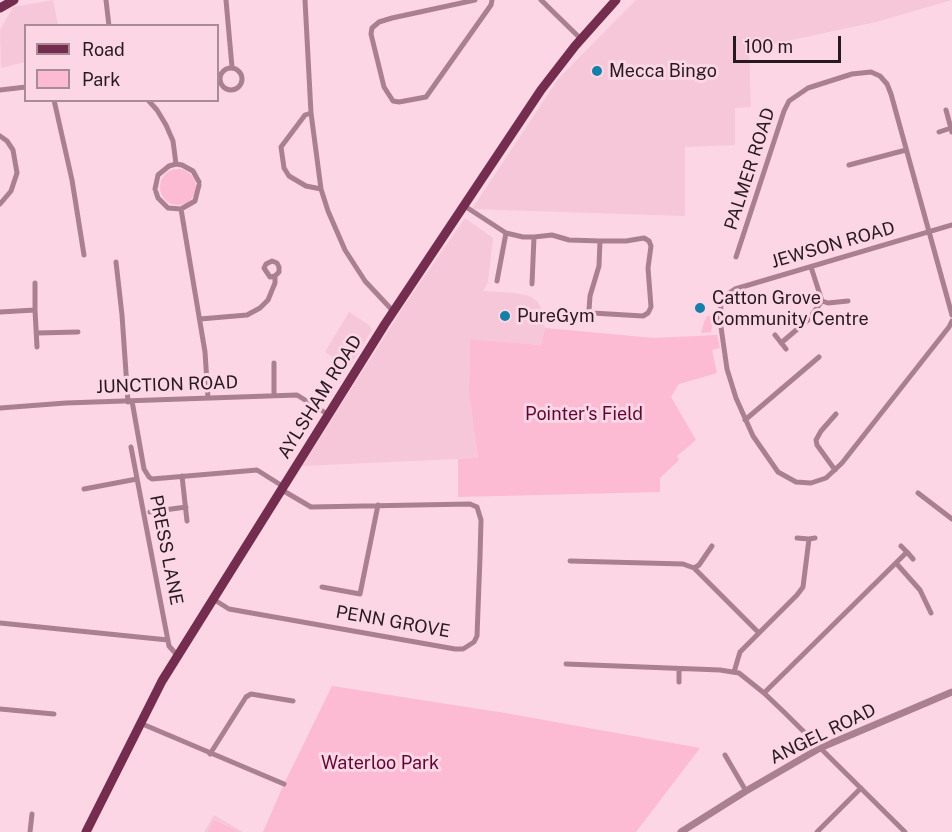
<!DOCTYPE html>
<style>
body{margin:0}
#map{position:relative;width:952px;height:832px;overflow:hidden;background:#fcd6e4;font-family:"Public Sans",sans-serif}
canvas{display:block}
.legend{position:absolute;left:24px;top:24px;width:195px;height:78px;box-sizing:border-box;background:#fcd6e4;border:2px solid #a78b95;margin:0;padding:8px 10px;list-style:none;font-size:18px;color:#271a1f}
.legend li{display:flex;align-items:center;gap:12px;height:30px}
.legend b{width:30px;border:2px solid #a78b95}
.scale{position:absolute;left:733px;top:36px;width:108px;height:27px;box-sizing:border-box;border:3px solid #271a1f;border-top:0;padding-left:8px;font-size:18px;line-height:21px;white-space:nowrap;color:#271a1f;-webkit-text-stroke:4px #fcd6e4;paint-order:stroke}
</style>
<div id="map">
<canvas width="952" height="832"></canvas>
<ul class="legend">
<li><b style="height:8px;background:#742d4e"></b>Road</li>
<li><b style="height:16px;background:#fcbad3"></b>Park</li>
</ul>
<div class="scale">100 m</div>
</div>
<script>
const g = document.querySelector('canvas').getContext('2d');
g.lineJoin = 'round';
function fill(path, color) { g.fillStyle = color; g.fill(path, 'evenodd'); }
const toPath = rows => new Path2D(rows.map(r => 'M' + r).join(''));
function stroke(path, color, width, dash) { g.strokeStyle = color; g.lineWidth = width; g.lineCap = dash ? 'butt' : 'round'; g.setLineDash(dash || []); g.stroke(path); }
function label(font, color, halo, rows, align = 'center') {
  g.font = font + ' "Public Sans",sans-serif'; g.lineWidth = 6; g.setLineDash([]); g.textBaseline = 'middle'; g.strokeStyle = halo; g.fillStyle = color; for (const [text, x, y, turn = 0] of rows) {
    g.save(); g.translate(x, y); g.rotate((+turn || 0) * Math.PI / 180); g.textAlign = isNaN(turn) ? turn : align; if (halo) g.strokeText(text, 0, 0); g.fillText(text, 0, 0); g.restore();
  }
}
fill(toPath([
 [53,0,58,25,26,26,25,62,1,68,0,30,13,7],
 [636,0,952,0,876,22,749,49,751,107,735,108,735,145,685,147,685,216,472,209,558,79],
 [465,218,493,238,488,282,483,291,515,293,530,296,538,302,542,310,545,328,541,345,470,339,469,392,478,458,302,466,406,303],
 [349,312,369,325,372,330,350,366,346,366,325,352],
 [214,815,243,832,204,832]
]), '#f5c7d8');
fill(toPath([
 '160 187a18 18 0 1 1 36 0a18 18 0 1 1-36 0Z',
 [708,315,713,319,711,332,701,333,704,322],
 [545,328,654,338,717,335,720,348,712,350,717,373,679,384,671,397,696,440,677,456,679,460,660,478,660,492,458,497,458,459,478,458,469,392,470,339,541,345],
 [332,686,505,713,700,748,636,832,263,832,284,784],
 [214,820,239,832,208,832]
]), '#fcbad3');
stroke(toPath([
 [106,0,109,26],
 [226,0,232,67],
 [305,0,311,113,321,189,328,211,345,250,365,281,393,311],
 [475,0,392,18,379,22,372,28,371,34,384,87,393,101,399,102,426,97,491,5,492,0],
 [541,0,581,39],
 '220 79a11 11 0 1 1 22 0a11 11 0 1 1-22 0Z',
 [0,90,26,87],
 [54,100,72,180,84,255],
 [148,100,157,110,166,125,173,141,176,164],
 [946,110,952,132],
 [311,113,305,115,281,147,284,168,289,176,306,186,321,189],
 [939,132,951,128],
 [0,136,7,141,13,150,17,173,11,191,0,204],
 [849,165,906,150],
 [155,189,158,175,169,166,176,164,182,165,193,171,199,182],
 [156,192,158,198,168,208,181,209,195,201,199,185],
 [463,205,506,233,497,281],
 [181,209,205,352,208,398],
 [952,225,735,289,724,297,721,304,720,320,727,369,736,398,753,436,778,472,796,482,811,483,826,478,842,463,949,327,952,321],
 [506,233,523,237,534,237],
 [736,257,784,111,789,101,808,88,852,74,871,72,880,76,887,84,891,94,952,315],
 [116,262,122,315,128,402],
 [811,267,822,301,828,303,848,301],
 [35,283,35,310],
 [532,284,534,237,552,235,569,240,600,241,626,241,644,238,649,241,651,246,648,268,651,307,648,313,643,316,592,313,589,310,590,296,599,266,600,241],
 [0,312,35,310,37,347],
 [200,319,247,315,260,308,268,300,275,283,275,276,279,272,279,267,277,263,272,261,266,264,264,268,270,277,275,276],
 [37,333,78,332],
 [775,335,786,349],
 [781,343,808,320,822,301],
 [274,363,274,396],
 [132,401,144,469,149,477,152,479,257,470,284,487],
 [0,408,66,403,297,395,329,415],
 [745,420,819,357],
 [131,447,169,646,177,655],
 [835,470,817,445,816,440,821,431,836,414],
 [182,476,187,521],
 [84,489,137,479],
 [918,493,952,519],
 [150,512,186,507],
 [797,538,809,539],
 [907,552,913,559],
 [570,561,683,564,694,568,759,633],
 [896,563,920,590,931,613],
 [694,568,699,565,712,546],
 [322,587,360,594,378,505],
 [213,599,229,609,455,649,463,649,474,642,477,636,480,557,481,520,477,507,470,504,311,507,282,490],
 [0,623,168,640],
 [566,664,720,670,739,673,764,693,785,713,905,832],
 [679,669,679,682],
 [734,672,740,652,797,595,803,587,809,539,815,538],
 [764,693,907,552,901,546],
 [0,709,54,714],
 [140,723,284,784],
 [210,754,246,697,251,694,293,701],
 [725,755,746,791],
 [30,832,32,814],
 [817,832,861,788]
]), '#aa8090', 5);
stroke(toPath([
 [681,832,746,791,820,748,952,692]
]), '#aa8090', 7);
stroke(toPath([
 [0,8,14,0],
 [86,832,162,681,385,324,541,90,575,46,616,0]
]), '#742d4e', 9);
for (const [x, y, r, color] of [
 [597,71,6,"#157fa8"],
 [700,308,6,"#157fa8"],
 [505,316,6,"#157fa8"]
]) { const dot = new Path2D(); dot.arc(x, y, r, 0, 2 * Math.PI); g.fillStyle = color; g.fill(dot); stroke(dot, '#fcd6e4', 2); }
label('18px', '#271a1f', '#fcd6e4', [
 ["Mecca Bingo",609,71],
 ["Catton Grove",712,298],
 ["Community Centre",712,319],
 ["PureGym",517,316]
], 'left');
label('18px', '#271a1f', '#fcd6e4', [
 ["PALMER ROAD",750,169,-72],
 ["JEWSON ROAD",833,245,-16],
 ["JUNCTION ROAD",167,385,-2],
 ["AYLSHAM ROAD",320,397,-58],
 ["PRESS LANE",166,550,79],
 ["PENN GROVE",393,622,10],
 ["ANGEL ROAD",823,734,-26]
]);
label('18px', '#5e0737', '#fcd6e4', [
 ["Pointer's Field",584,414],
 ["Waterloo Park",380,763]
]);
</script>
